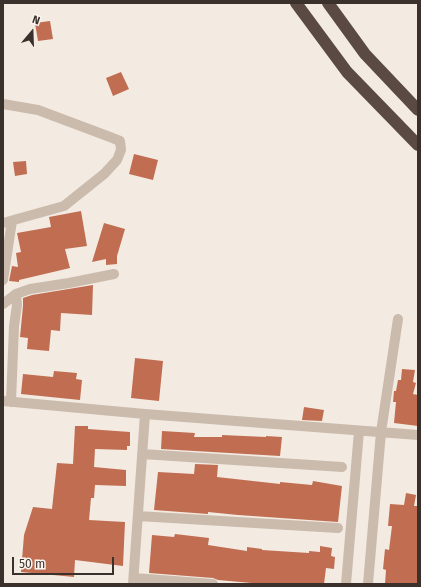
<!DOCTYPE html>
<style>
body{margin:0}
#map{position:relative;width:421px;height:587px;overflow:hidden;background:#f3ebe2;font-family:"Fira Sans",sans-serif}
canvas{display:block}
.frame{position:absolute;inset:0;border:4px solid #3a302c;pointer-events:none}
.north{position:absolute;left:12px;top:12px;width:40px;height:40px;-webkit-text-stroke:3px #faf5ee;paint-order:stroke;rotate:19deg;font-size:11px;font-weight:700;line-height:16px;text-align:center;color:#3a302c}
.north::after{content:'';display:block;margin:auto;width:14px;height:18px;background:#3a302c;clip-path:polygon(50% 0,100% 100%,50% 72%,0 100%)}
.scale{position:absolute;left:12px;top:557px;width:102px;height:18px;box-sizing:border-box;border:2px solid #3a302c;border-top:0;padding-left:5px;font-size:12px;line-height:14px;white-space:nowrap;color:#3a302c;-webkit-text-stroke:3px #faf5ee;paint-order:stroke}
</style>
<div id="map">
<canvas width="421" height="587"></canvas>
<div class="frame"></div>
<div class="north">N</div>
<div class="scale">50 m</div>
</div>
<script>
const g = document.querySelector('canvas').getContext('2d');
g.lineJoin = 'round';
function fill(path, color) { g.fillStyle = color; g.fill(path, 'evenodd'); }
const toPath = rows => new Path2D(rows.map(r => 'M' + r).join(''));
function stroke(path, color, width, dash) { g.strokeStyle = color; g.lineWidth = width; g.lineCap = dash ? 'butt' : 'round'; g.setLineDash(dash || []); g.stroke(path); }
fill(toPath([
 [50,21,53,39,38,41,35,23],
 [121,72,129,89,113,96,106,78],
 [134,154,158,160,153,180,129,174],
 [26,161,27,174,15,176,13,162],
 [81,211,87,246,65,249,70,268,19,280,19,282,9,281,12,266,18,267,16,253,21,252,17,233,51,227,49,217],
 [104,223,125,229,117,256,117,264,106,265,106,259,92,262],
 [93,285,92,315,61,313,60,331,51,330,49,351,27,349,28,338,20,337,23,306,23,298,32,295],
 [135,358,163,361,159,401,131,398],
 [402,369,415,370,413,382,416,383,413,394,418,395,418,426,394,423,396,402,393,402,394,391,396,391,398,380,401,380],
 [54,371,77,373,76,379,82,380,80,400,21,394,23,374,53,377],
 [304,407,324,410,322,421,302,420],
 [75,426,88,426,88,429,130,432,130,446,127,446,127,450,95,449,94,467,126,470,126,486,95,485,94,498,91,498,89,520,125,522,123,566,75,560,74,577,21,572,24,535,33,507,52,509,57,463,73,464],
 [162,431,195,433,194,437,222,437,222,435,266,437,266,436,282,437,280,456,161,449],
 [195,464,218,465,217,477,280,484,280,482,312,485,313,481,342,486,338,522,238,515,208,512,208,514,154,510,158,472,194,474],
 [406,493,416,495,414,506,418,506,418,584,385,584,386,570,383,569,385,549,389,550,392,526,388,526,390,504,404,505],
 [175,534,209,538,208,545,247,551,247,547,262,549,262,550,309,553,309,551,320,552,320,546,332,548,331,556,335,557,334,569,326,568,324,584,264,583,263,584,218,580,213,578,149,573,152,535,174,537]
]), '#c16d51');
stroke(toPath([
 [3,104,38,110,110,137,120,141,121,150,117,160,104,174,64,206,3,223],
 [3,280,12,221],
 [3,304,16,294],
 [3,401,145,414,418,435],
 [11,402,14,326,17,305,16,294,30,289,69,283,114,274],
 [142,454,342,467],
 [138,516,338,528],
 [134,578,213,584],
 [133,584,145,414],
 [346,584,359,431],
 [368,584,381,432,398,319]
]), '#cbbbad', 10);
stroke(toPath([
 [296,3,347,72,418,145],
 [328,3,365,54,418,110]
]), '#5a4a43', 12);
</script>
